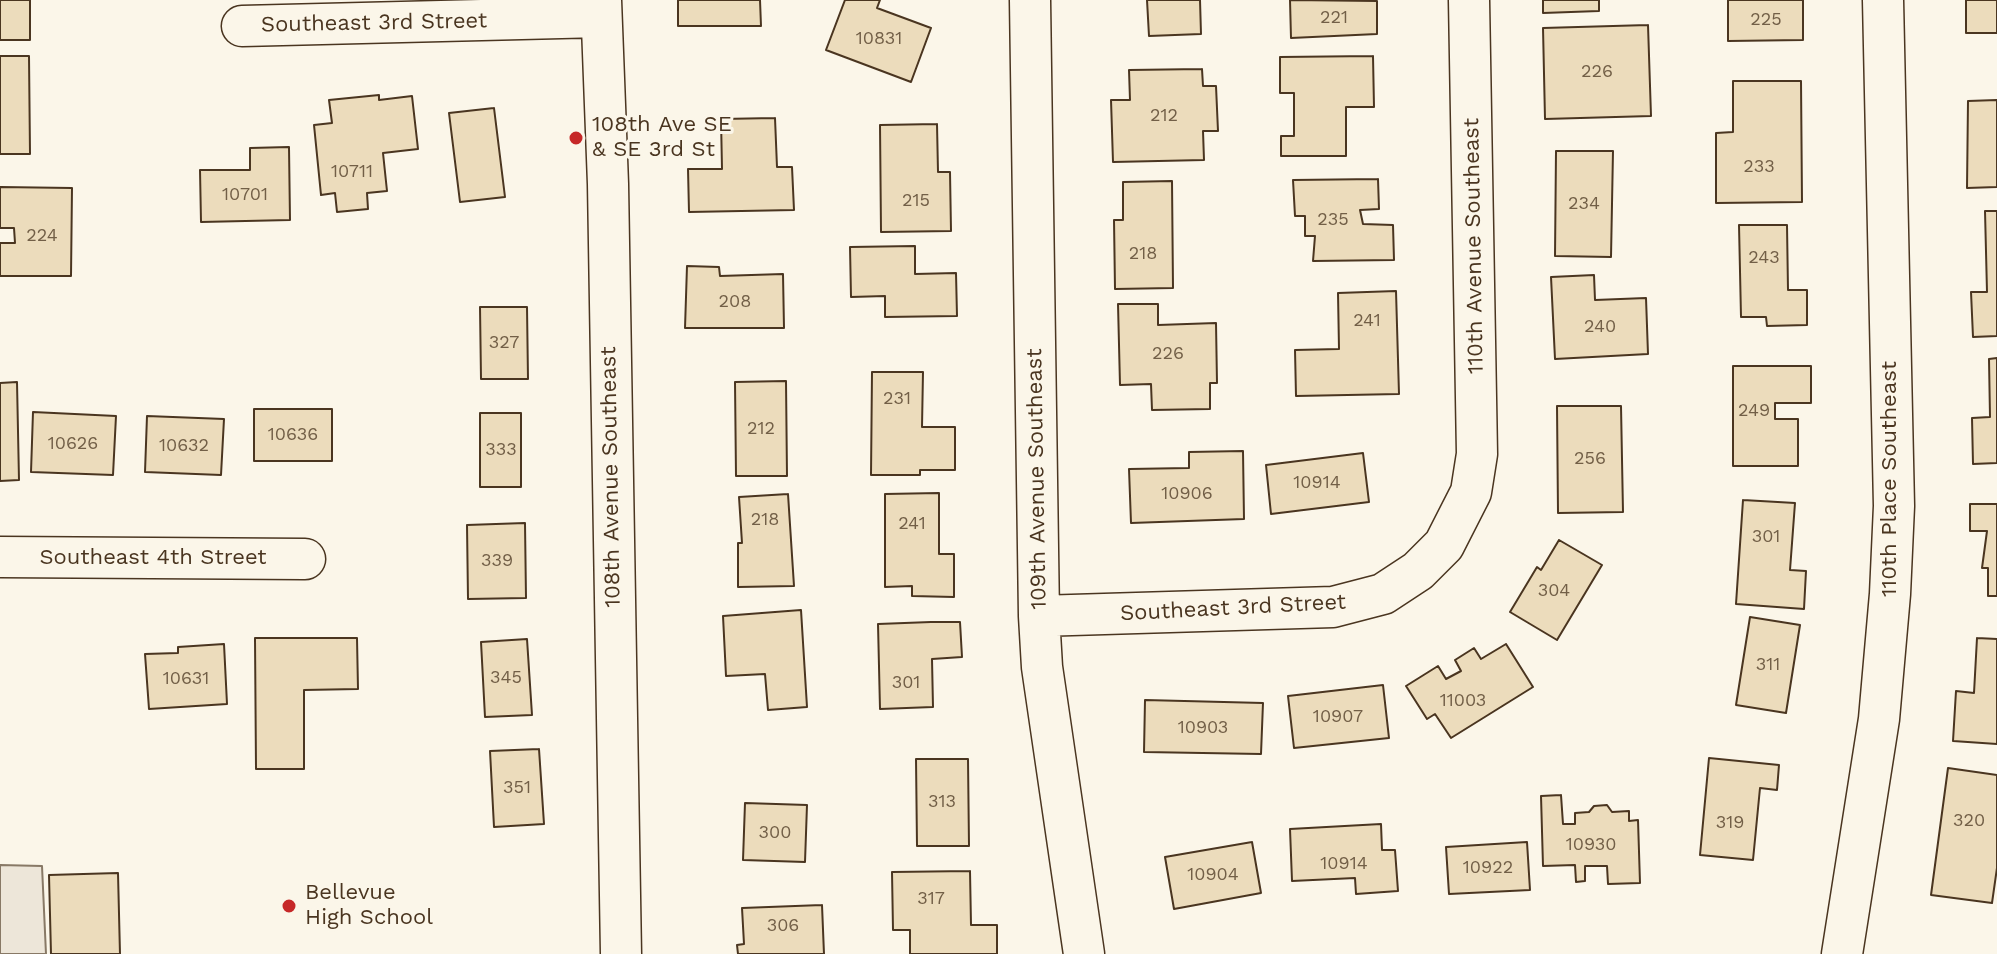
<!DOCTYPE html>
<style>
body{margin:0}
canvas{display:block;background:#fbf6e9}
</style>
<canvas width="1997" height="954"></canvas>
<script>
const g = document.querySelector('canvas').getContext('2d');
g.lineJoin = 'round';
function fill(path, color) { g.fillStyle = color; g.fill(path, 'evenodd'); }
const toPath = rows => new Path2D(rows.map(r => 'M' + r).join(''));
function stroke(path, color, width, dash) { g.strokeStyle = color; g.lineWidth = width; g.lineCap = dash ? 'butt' : 'round'; g.setLineDash(dash || []); g.stroke(path); }
function label(font, color, halo, rows, align = 'center') {
  g.font = font + ' "Work Sans",sans-serif'; g.lineWidth = 6; g.setLineDash([]); g.textBaseline = 'middle'; g.strokeStyle = halo; g.fillStyle = color; for (const [text, x, y, turn = 0] of rows) {
    g.save(); g.translate(x, y); g.rotate((+turn || 0) * Math.PI / 180); g.textAlign = isNaN(turn) ? turn : align; if (halo) g.strokeText(text, 0, 0); g.fillText(text, 0, 0); g.restore();
  }
}
const green = toPath([
 [0,865,42,866,46,954,0,954,0,865]
]);
fill(green, '#ede6d9');
stroke(green, '#887966', 2);
const building = toPath([
 [0,0,30,0,30,40,0,40,0,0],
 [678,0,760,0,761,26,678,26,678,0],
 [845,0,880,0,877,8,931,28,911,82,826,50,845,0],
 [1147,0,1200,0,1201,34,1149,36,1147,0],
 [1290,0,1377,1,1377,34,1291,38,1290,0],
 [1543,0,1599,0,1599,11,1543,13,1543,0],
 [1728,0,1803,0,1803,40,1728,41,1728,0],
 [1966,0,1997,0,1997,33,1966,33,1966,0],
 [1648,25,1651,116,1545,119,1543,28,1648,25],
 [0,56,29,56,30,154,0,154,0,56],
 [1373,56,1374,107,1346,107,1346,156,1281,156,1281,136,1294,136,1294,93,1280,93,1280,57,1373,56],
 [1202,69,1203,86,1216,86,1218,131,1203,131,1204,160,1113,162,1111,100,1130,100,1129,70,1202,69],
 [1733,81,1801,81,1802,202,1716,203,1716,133,1733,132,1733,81],
 [379,95,379,100,412,96,418,149,383,153,387,191,367,193,368,209,337,212,335,193,321,195,314,125,332,123,329,100,379,95],
 [1997,100,1997,187,1967,188,1968,101,1997,100],
 [494,108,505,197,460,202,449,113,494,108],
 [775,118,777,167,792,167,794,210,689,212,688,169,722,169,721,119,775,118],
 [937,124,938,172,950,172,951,231,881,232,880,125,937,124],
 [289,147,290,220,201,222,200,170,250,170,250,148,289,147],
 [1556,151,1613,151,1611,257,1555,256,1556,151],
 [1378,179,1379,209,1360,210,1363,224,1393,225,1394,260,1313,261,1315,236,1305,236,1305,216,1295,216,1293,180,1378,179],
 [1172,181,1173,288,1115,289,1114,220,1123,220,1123,182,1172,181],
 [0,187,72,188,71,276,0,276,0,243,15,243,14,228,0,228,0,187],
 [1985,211,1997,211,1997,336,1973,337,1971,292,1987,292,1985,211],
 [1739,225,1787,225,1788,290,1807,290,1807,325,1767,326,1766,317,1741,317,1739,225],
 [915,246,915,274,956,273,957,316,885,317,885,296,851,297,850,247,915,246],
 [687,266,719,267,720,276,783,274,784,328,685,328,687,266],
 [1594,275,1595,300,1646,298,1648,354,1555,359,1551,277,1594,275],
 [1396,291,1399,394,1296,396,1295,350,1339,349,1338,293,1396,291],
 [1118,304,1158,304,1158,325,1216,323,1217,383,1210,383,1210,409,1152,410,1151,384,1120,385,1118,304],
 [480,307,527,307,528,379,481,379,480,307],
 [1997,358,1997,463,1973,464,1972,418,1990,417,1989,359,1997,358],
 [1733,366,1811,366,1811,403,1775,403,1775,419,1798,419,1798,466,1733,466,1733,366],
 [872,372,923,372,922,427,955,427,955,470,920,470,920,475,871,475,872,372],
 [786,381,787,476,736,476,735,382,786,381],
 [17,382,19,480,0,481,0,383,17,382],
 [1557,406,1621,406,1623,512,1558,513,1557,406],
 [254,409,332,409,332,461,254,461,254,409],
 [33,412,116,416,113,475,31,472,33,412],
 [480,413,521,413,521,487,480,487,480,413],
 [147,416,224,419,221,475,145,472,147,416],
 [1243,451,1244,519,1131,523,1129,469,1189,468,1189,452,1243,451],
 [1363,453,1369,502,1271,514,1266,465,1363,453],
 [939,493,939,554,954,554,954,597,912,596,912,586,885,587,885,494,939,493],
 [788,494,794,586,738,587,738,543,742,543,739,497,788,494],
 [1743,500,1795,503,1790,570,1806,571,1804,609,1736,604,1743,500],
 [1970,504,1997,504,1997,596,1988,596,1988,568,1982,568,1987,531,1970,531,1970,504],
 [525,523,526,598,468,599,467,525,525,523],
 [1559,540,1602,565,1557,640,1510,612,1537,567,1541,570,1559,540],
 [801,610,807,707,768,710,765,674,726,676,723,616,801,610],
 [1750,617,1800,625,1786,713,1736,705,1750,617],
 [931,622,960,622,962,657,932,659,933,707,880,709,878,624,931,622],
 [255,638,357,638,358,689,304,690,304,769,256,769,255,638],
 [1977,638,1997,639,1997,744,1953,741,1956,691,1974,693,1977,638],
 [527,639,532,715,485,717,481,642,527,639],
 [224,644,227,704,149,709,145,654,178,653,178,647,224,644],
 [1506,644,1533,687,1451,738,1435,714,1427,719,1406,686,1438,666,1446,679,1461,671,1455,660,1474,648,1481,659,1506,644],
 [1383,685,1389,738,1294,748,1288,696,1383,685],
 [1145,700,1263,703,1261,754,1144,752,1145,700],
 [539,749,544,824,494,827,490,751,539,749],
 [1709,758,1779,765,1777,790,1760,788,1753,860,1700,855,1709,758],
 [916,759,968,759,969,846,917,846,916,759],
 [1948,768,1997,775,1997,868,1992,903,1931,895,1948,768],
 [1561,795,1563,824,1575,824,1575,813,1589,812,1594,806,1607,805,1612,812,1629,811,1629,821,1638,820,1640,883,1608,884,1607,866,1585,866,1585,881,1576,882,1575,865,1543,866,1541,796,1561,795],
 [745,803,807,805,805,862,743,860,745,803],
 [1381,824,1382,850,1395,850,1398,891,1356,894,1355,878,1292,881,1290,829,1381,824],
 [1252,842,1261,893,1174,909,1165,857,1252,842],
 [1527,842,1530,890,1449,894,1446,847,1527,842],
 [970,871,971,925,997,925,997,954,910,954,910,930,893,930,892,872,970,871],
 [118,873,120,954,51,954,49,875,118,873],
 [822,905,824,954,738,954,737,945,744,944,742,908,822,905]
]);
fill(building, '#ecdcbc');
stroke(building, '#4a3520', 2);
const minor = toPath([
 [601,0,608,184,621,954],
 [1030,0,1039,616,1042,667,1084,954],
 [242,26,601,17],
 [0,557,305,559],
 [1039,616,1333,607,1383,594,1418,571,1444,545,1471,492,1477,454,1469,0],
 [1842,954,1879,719,1890,594,1894,506,1883,0]
]);
stroke(minor, '#4a3520', 43);
stroke(minor, '#fbf6e9', 40);
for (const [x, y, r, color] of [
 [576,138,8,"#c62828"],
 [289,906,8,"#c62828"]
]) { const dot = new Path2D(); dot.arc(x, y, r, 0, 2 * Math.PI); g.fillStyle = color; g.fill(dot); stroke(dot, '#fbf6e9', 3); }
label('18px', '#725f47', null, [
 ["221",1334,18],
 ["225",1766,20],
 ["10831",879,39],
 ["226",1597,72],
 ["212",1164,116],
 ["233",1759,167],
 ["10711",352,172],
 ["10701",245,195],
 ["215",916,201],
 ["234",1584,204],
 ["235",1333,220],
 ["224",42,236],
 ["218",1143,254],
 ["243",1764,258],
 ["208",735,302],
 ["241",1367,321],
 ["240",1600,327],
 ["327",504,343],
 ["226",1168,354],
 ["231",897,399],
 ["249",1754,411],
 ["212",761,429],
 ["10636",293,435],
 ["10626",73,444],
 ["10632",184,446],
 ["333",501,450],
 ["256",1590,459],
 ["10914",1317,483],
 ["10906",1187,494],
 ["218",765,520],
 ["241",912,524],
 ["301",1766,537],
 ["339",497,561],
 ["304",1554,591],
 ["311",1768,665],
 ["345",506,678],
 ["10631",186,679],
 ["301",906,683],
 ["11003",1463,701],
 ["10907",1338,717],
 ["10903",1203,728],
 ["351",517,788],
 ["313",942,802],
 ["320",1969,821],
 ["319",1730,823],
 ["300",775,833],
 ["10930",1591,845],
 ["10914",1344,864],
 ["10922",1488,868],
 ["10904",1213,875],
 ["317",931,899],
 ["306",783,926]
]);
label('22px', '#4a3520', '#fbf6e9', [
 ["Southeast 3rd Street",374,23,-1],
 ["110th Avenue Southeast",1474,246,-91],
 ["108th Avenue Southeast",611,477,-91],
 ["109th Avenue Southeast",1037,479,-91],
 ["110th Place Southeast",1890,479,-90],
 ["Southeast 4th Street",153,558],
 ["Southeast 3rd Street",1233,608,-3]
]);
label('22px', '#4a3520', '#fbf6e9', [
 ["108th Ave SE",592,125],
 ["& SE 3rd St",592,150],
 ["Bellevue",305,893],
 ["High School",305,918]
], 'left');
</script>
